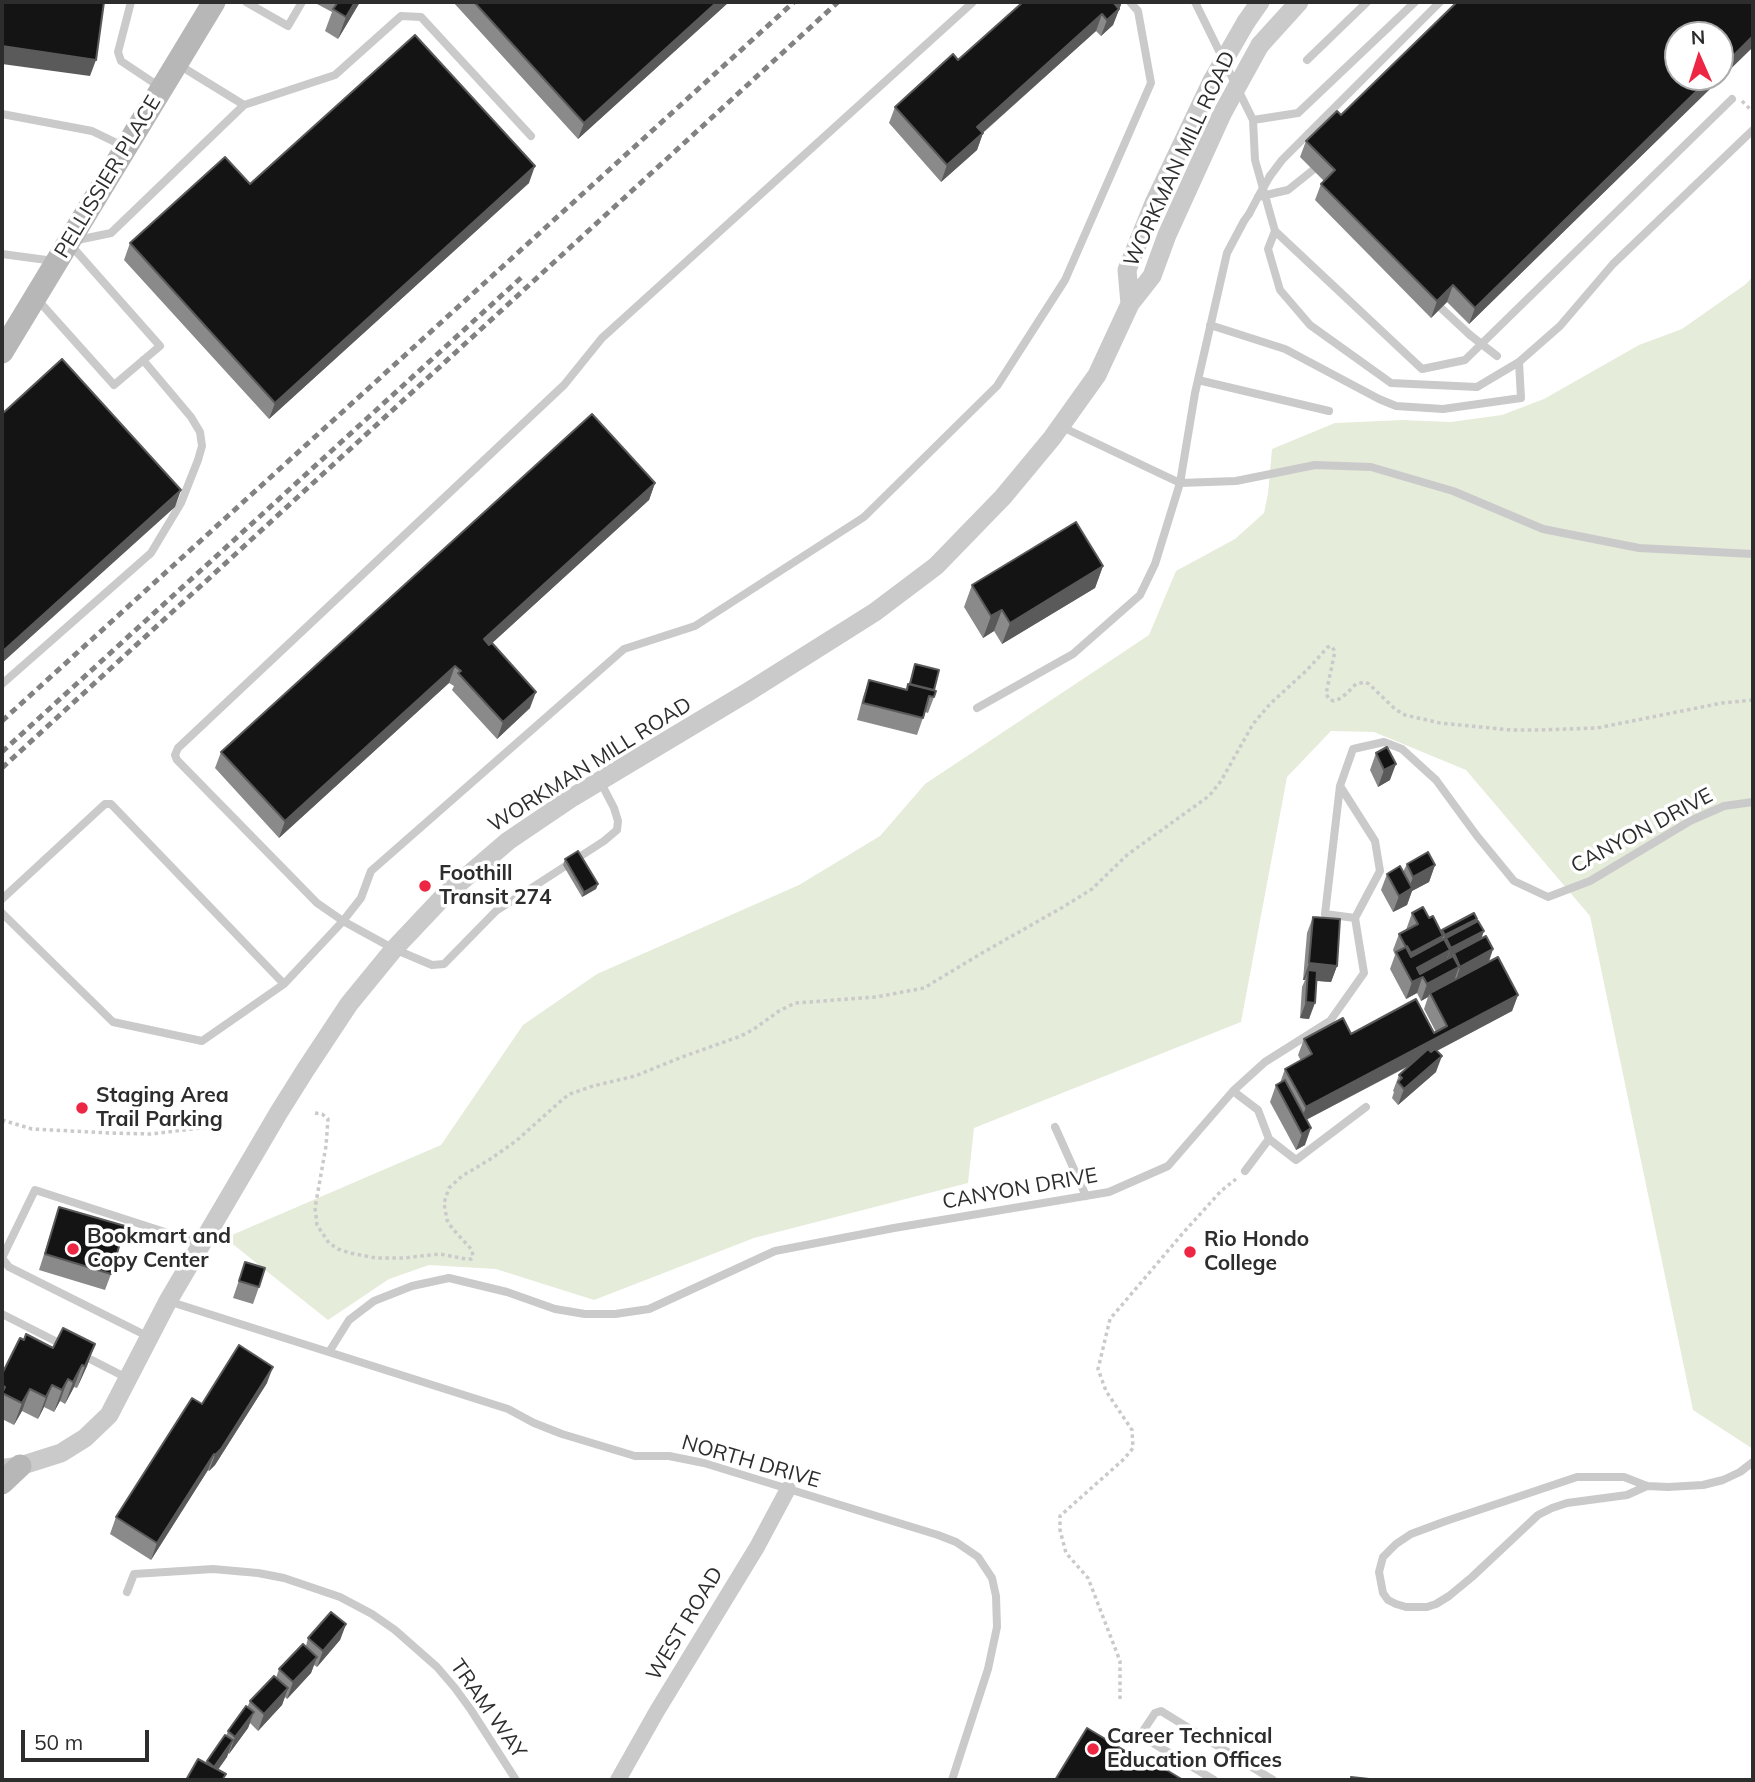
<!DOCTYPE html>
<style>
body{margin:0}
#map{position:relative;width:1755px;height:1782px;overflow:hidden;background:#fff;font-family:Mulish,sans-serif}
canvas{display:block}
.frame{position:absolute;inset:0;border:4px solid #2d2d2d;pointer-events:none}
.north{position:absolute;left:1664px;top:21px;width:70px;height:70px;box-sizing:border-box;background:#fff;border:2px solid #ababab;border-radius:50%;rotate:357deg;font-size:19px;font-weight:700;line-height:28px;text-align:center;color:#2d2d2d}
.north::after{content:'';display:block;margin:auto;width:24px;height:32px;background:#ed2743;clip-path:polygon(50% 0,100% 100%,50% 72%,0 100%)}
.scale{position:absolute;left:21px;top:1730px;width:128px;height:32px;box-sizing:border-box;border:4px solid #2d2d2d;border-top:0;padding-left:9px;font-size:21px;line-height:24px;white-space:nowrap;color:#2d2d2d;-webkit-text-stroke:5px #fff;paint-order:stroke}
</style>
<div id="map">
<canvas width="1755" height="1782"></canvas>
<div class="frame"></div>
<div class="north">N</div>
<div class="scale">50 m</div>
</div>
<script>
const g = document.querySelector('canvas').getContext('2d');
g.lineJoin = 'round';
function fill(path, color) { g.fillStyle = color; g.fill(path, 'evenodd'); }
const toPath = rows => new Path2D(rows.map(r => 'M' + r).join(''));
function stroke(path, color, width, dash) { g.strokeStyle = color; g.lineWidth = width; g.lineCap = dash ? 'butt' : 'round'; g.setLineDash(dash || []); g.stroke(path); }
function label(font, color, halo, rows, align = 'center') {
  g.font = font + ' Mulish,sans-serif'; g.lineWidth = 7; g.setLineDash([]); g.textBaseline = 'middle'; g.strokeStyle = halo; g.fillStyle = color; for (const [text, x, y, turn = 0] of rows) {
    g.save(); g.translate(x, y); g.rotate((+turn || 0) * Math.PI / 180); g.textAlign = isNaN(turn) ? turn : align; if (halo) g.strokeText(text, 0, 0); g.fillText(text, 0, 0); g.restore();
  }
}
fill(toPath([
 [1753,276,1753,1449,1693,1410,1590,916,1466,770,1374,732,1331,731,1287,777,1241,1022,974,1128,968,1183,754,1238,594,1300,496,1269,429,1265,389,1279,328,1320,225,1238,441,1145,523,1025,597,974,799,885,880,836,925,784,1149,635,1176,571,1235,539,1264,513,1268,494,1272,449,1335,423,1402,420,1451,422,1502,415,1544,399,1639,345,1682,329,1746,284]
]), '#e5ecda');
stroke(toPath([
 [1742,101,1750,109],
 [315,1113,322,1114,328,1119,326,1146,315,1208,317,1225,329,1243,338,1249,350,1253,376,1258,403,1258,440,1254,466,1259,471,1259,473,1257,472,1250,452,1228,447,1220,444,1203,449,1188,462,1176,489,1160,516,1141,563,1099,570,1094,593,1086,635,1076,682,1057,741,1036,754,1029,779,1011,795,1003,876,997,924,988,982,953,1063,907,1092,889,1127,855,1209,796,1221,781,1253,724,1270,704,1307,670,1328,647,1331,646,1335,651,1326,694,1330,700,1334,701,1339,699,1346,694,1356,684,1365,682,1369,684,1395,709,1405,715,1440,723,1511,730,1541,730,1597,728,1722,703,1753,700],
 [2,1120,32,1129,110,1133,151,1134,225,1125],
 [1120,1699,1120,1661,1088,1578,1066,1553,1060,1530,1060,1516,1124,1459,1133,1448,1132,1430,1106,1391,1098,1369,1110,1319,1183,1233,1221,1191,1236,1179]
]), '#cacaca', 3.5, [3.5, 3.5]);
stroke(toPath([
 [131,2,118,52,121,61,160,87],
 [246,2,288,26,302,2],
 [1195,2,1253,120,1255,160,1275,231,1422,369,1465,360,1732,99],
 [1307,60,1367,2],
 [244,105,335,75,401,16,421,17,531,136],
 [2,114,92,131,123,146],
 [1253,120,1298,113,1415,2],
 [1270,176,1282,160,1440,2],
 [1279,192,1288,190,1313,170],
 [1275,231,1268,249,1280,290,1310,325,1391,383,1477,387,1519,362],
 [2,254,54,261],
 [37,299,114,385,160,346,68,242,111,233,244,105,179,65],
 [1441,308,1470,335],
 [1210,325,1285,349,1379,399,1396,406,1443,409,1521,398,1519,362,1560,326,1613,264,1753,130],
 [1198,380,1329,411],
 [1060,426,1180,483,1236,481,1315,465,1371,467,1453,491,1543,529,1639,548,1753,554],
 [2,684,151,553,181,503,198,460,202,446,200,432,191,417,143,360],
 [977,708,1073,654,1140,595,1155,564,1180,483,1195,393,1227,253,1244,221,1249,214],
 [600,781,614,808,618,821,617,830,604,841,496,911,444,964,432,965,394,949,343,921,317,903,177,760,175,755,178,748,564,385,602,338,973,2],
 [2,899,105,804,111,804,284,984],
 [2,913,113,1022,202,1041,284,984,343,921,361,898,371,871,624,649,695,626,864,517,997,386,1065,280,1151,83,1138,11,1130,2],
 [1355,918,1325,914,1340,786,1353,749,1384,742,1402,749,1436,780,1477,836,1514,881,1548,897,1590,881,1690,821,1724,806,1753,802],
 [1233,1091,1258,1110,1269,1139,1245,1171],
 [1055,1127,1086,1196],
 [1269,1139,1296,1160,1366,1107],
 [168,1301,508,1409,534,1423,562,1434,635,1456,669,1456,704,1463,938,1535,956,1542,978,1557,992,1578,996,1596,997,1627,988,1669,952,1780],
 [2,1314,65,1346],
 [147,1336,9,1267,2,1258,35,1190,202,1244],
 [329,1352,349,1320,374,1301,412,1286,449,1278,507,1292,555,1309,585,1314,615,1314,649,1309,775,1251,894,1228,1109,1192,1168,1166,1233,1091,1265,1062,1330,1021,1364,973,1355,918,1380,871,1375,841,1340,786],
 [82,1355,127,1378],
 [1647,1486,1627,1495,1567,1503,1552,1508,1538,1515,1472,1577,1449,1596,1436,1604,1427,1607,1406,1607,1396,1604,1388,1600,1383,1593,1379,1572,1383,1557,1396,1544,1411,1534,1446,1521,1577,1477,1624,1477,1647,1486,1668,1487,1703,1485,1723,1480,1740,1472,1753,1462],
 [127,1592,134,1574,213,1569,258,1573,284,1578,340,1597,372,1614,395,1630,437,1667,455,1688,471,1710,516,1780],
 [1214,1780,1148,1740,1143,1731,1155,1713,1161,1711,1273,1780]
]), '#cacaca', 8);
stroke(toPath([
 [618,1780,657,1711,757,1547,788,1489]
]), '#cacaca', 16);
stroke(toPath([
 [1246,22,1260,2],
 [1260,45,1299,2],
 [1130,304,1127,270,1154,203,1212,81],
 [6,1468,20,1466,61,1453,85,1438,109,1415,168,1301,279,1112,306,1069,349,1004,394,949,444,896,508,841,573,797,748,692,875,612,936,566,1003,497,1052,438,1097,375,1130,304,1152,276,1167,235,1222,114]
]), '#cacaca', 19);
stroke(toPath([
 [2,352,214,2],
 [2,1483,20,1466]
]), '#b7b7b7', 23);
stroke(toPath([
 [2,721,794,2],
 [2,752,524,275],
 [2,768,838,2]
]), '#828282', 5, [7, 5]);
stroke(toPath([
 [1258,197,1279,192],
 [1249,214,1258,197,1270,176],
 [1470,335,1497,356]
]), '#cacaca', 8);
stroke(toPath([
 [1212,81,1246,22],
 [1222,114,1260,45]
]), '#cacaca', 19);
fill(toPath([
 [318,2,360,2,338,39,325,31,332,12,317,4],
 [453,2,729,2,578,139],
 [1023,2,1122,2,1113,25,1101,36,1096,31,983,133,977,150,941,182,889,123,895,107,958,60],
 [1753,2,1753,47,1469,324,1447,302,1431,318,1315,200,1321,184,1324,181,1300,157,1306,141,1341,115],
 [529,183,269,419,124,260,130,243,250,184],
 [655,483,649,500,492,643,530,708,497,739,452,690,454,686,449,683,279,838,215,768,221,752],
 [1103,566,1095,588,1002,644,994,631,983,638,964,607,972,585],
 [915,664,934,690,934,697,928,713,925,712,917,735,857,720,863,697,869,680,906,689,908,684,909,684],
 [1376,753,1390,780,1378,787,1370,770],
 [565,859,598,884,596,889,582,897,563,865],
 [1407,864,1435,865,1429,882,1412,891,1407,905,1393,912,1381,890,1387,874,1403,872],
 [1412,913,1429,918,1441,933,1442,930,1475,923,1481,939,1493,949,1489,962,1518,995,1512,1011,1437,1051,1436,1072,1398,1105,1392,1098,1394,1092,1393,1091,1399,1075,1411,1065,1306,1120,1305,1145,1296,1150,1270,1102,1276,1085,1280,1083,1285,1069,1301,1061,1298,1055,1304,1039,1351,1034,1434,1033,1436,1032,1424,1009,1428,997,1421,1001,1417,993,1406,999,1390,969,1395,955,1393,950,1399,934,1406,930],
 [1313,917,1337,966,1331,982,1317,981,1309,1019,1300,1018,1302,987,1305,980,1303,980,1307,933],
 [59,1207,111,1274,105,1290,39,1270],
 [245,1262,259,1287,253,1304,233,1298],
 [24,1340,53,1348,95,1344,87,1366,77,1388,74,1387,65,1404,60,1401,54,1412,44,1407,38,1419,22,1411,14,1425,2,1419,2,1374],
 [267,1383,215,1465,209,1471,208,1470,151,1560,110,1534,116,1517,202,1404],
 [346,1624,340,1640,317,1667,314,1665,311,1673,287,1699,285,1697,282,1705,258,1731,250,1723,248,1728,229,1754,228,1753,227,1757,218,1770,206,1763,226,1736,228,1731,247,1708,250,1701,276,1678,279,1669,306,1646,308,1638]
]), '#8a8a8a');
fill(toPath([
 [355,2,360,2,338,39,346,17],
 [717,2,729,2,578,139,584,123],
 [1116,2,1122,2,1113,25,1101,36,1107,20],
 [1102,14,1096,31,971,143,977,127],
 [1753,36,1753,47,1469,324,1475,308,1711,77,1720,77,1720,69],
 [2,46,96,60,90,76,2,64],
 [983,133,977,150,941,182,947,165],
 [535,166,529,183,269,419,275,403],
 [1453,285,1447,302,1431,318,1437,301],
 [655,483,649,500,478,656,484,639],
 [181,490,175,507,2,663,2,652],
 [1103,566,1095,588,1002,644,1010,623],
 [1002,610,994,631,983,638,991,616],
 [455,666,449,683,279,838,285,821],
 [536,692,530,708,497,739,503,722],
 [1396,764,1390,780,1378,787,1384,770],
 [1435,865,1429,882,1412,891,1407,905,1393,912,1399,896,1408,891,1413,877],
 [598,884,596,889,582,897,584,892],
 [1477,919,1471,935,1446,938,1441,950,1439,952,1445,935],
 [1484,931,1478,948,1454,953,1450,962,1445,965,1451,948],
 [1443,936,1437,953,1405,970,1411,953],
 [1493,949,1487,966,1455,983,1460,967],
 [1450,950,1444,967,1422,978,1417,993,1406,999,1417,968],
 [1309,963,1337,966,1331,982,1307,980,1308,970,1305,980,1303,980],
 [1459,967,1453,984,1430,993,1428,997,1421,1001,1427,984],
 [1518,995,1512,1011,1300,1123,1306,1107],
 [1306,1002,1315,1003,1309,1019,1300,1018],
 [1442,1056,1436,1072,1398,1105,1404,1089],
 [1311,1128,1305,1145,1296,1150,1302,1134],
 [95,1344,87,1366,77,1388,85,1366],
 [82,1365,74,1387,65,1404,73,1382],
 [273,1367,267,1383,215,1465,209,1471,215,1455],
 [68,1379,60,1401,54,1412,62,1390],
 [52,1385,44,1407,38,1419,46,1397],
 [30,1389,22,1411,14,1425,22,1403],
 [214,1454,208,1470,151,1560,157,1543],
 [346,1624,340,1640,317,1667,323,1651],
 [317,1657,311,1673,287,1699,293,1682],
 [288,1688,282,1705,258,1731,264,1714],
 [254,1712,248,1728,229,1754,235,1737],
 [233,1740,227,1757,210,1780,214,1767]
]), '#5a5a5a');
const building = toPath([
 [2,2,104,2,96,60,2,46,2,2],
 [338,2,355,2,346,17,333,9,338,2],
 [474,2,717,2,584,123,474,2],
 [1023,2,1116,2,1114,3,1119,9,1107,20,1102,14,977,127,983,133,947,165,895,107,953,54,958,60,1023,2],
 [1457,2,1753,2,1753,36,1720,69,1720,35,1678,35,1678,77,1711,77,1475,308,1453,285,1437,301,1321,184,1335,170,1306,141,1337,111,1341,115,1457,2],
 [415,35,535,166,275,403,130,243,225,157,250,184,415,35],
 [62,359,181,490,2,652,2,414,62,359],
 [592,414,655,483,484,639,489,645,492,643,536,692,503,722,458,673,461,671,455,666,285,821,221,752,592,414],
 [1076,522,1103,566,1010,623,1002,610,991,616,972,585,1076,522],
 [915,664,939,670,934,690,910,684,915,664],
 [869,680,907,690,908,684,936,691,934,697,929,696,923,718,863,703,869,680],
 [1387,747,1396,764,1384,770,1376,753,1387,747],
 [578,851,598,884,584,892,565,859,578,851],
 [1428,852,1435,865,1413,877,1407,864,1428,852],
 [1400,866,1412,888,1399,896,1387,874,1400,866],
 [1423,907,1429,918,1433,916,1443,936,1411,953,1407,946,1406,947,1399,934,1418,924,1412,913,1423,907],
 [1474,913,1477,919,1445,935,1442,930,1474,913],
 [1313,917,1340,919,1337,966,1309,963,1313,917],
 [1478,921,1484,931,1451,948,1446,938,1478,921],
 [1486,936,1493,949,1460,967,1454,953,1486,936],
 [1444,939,1450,950,1417,968,1420,974,1453,956,1459,967,1427,984,1423,977,1412,982,1396,952,1406,947,1411,957,1444,939],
 [1498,957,1518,995,1306,1107,1285,1069,1312,1054,1304,1039,1343,1018,1351,1034,1416,999,1434,1033,1447,1026,1430,993,1498,957],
 [1308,970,1317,971,1315,1003,1306,1002,1308,970],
 [1428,1049,1431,1052,1435,1049,1442,1056,1404,1089,1398,1082,1402,1078,1399,1075,1428,1049],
 [1285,1080,1311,1128,1302,1134,1276,1085,1285,1080],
 [59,1207,125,1226,111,1274,45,1254,59,1207],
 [245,1262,265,1268,259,1287,239,1281,245,1262],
 [63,1328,95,1344,85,1366,82,1365,73,1382,68,1379,62,1390,52,1385,46,1397,30,1389,22,1403,2,1393,5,1387,2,1385,2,1374,20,1338,24,1340,26,1334,53,1348,63,1328],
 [239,1345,273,1367,221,1449,215,1455,214,1454,157,1543,116,1517,192,1398,202,1404,239,1345],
 [331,1612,346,1624,323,1651,308,1638,331,1612],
 [303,1644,317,1657,293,1682,279,1669,303,1644],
 [274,1676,288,1688,264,1714,250,1701,274,1676],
 [246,1706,254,1712,235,1737,228,1731,246,1706],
 [1087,1728,1147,1764,1150,1760,1183,1780,1055,1780,1087,1728],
 [225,1735,233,1740,214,1767,207,1761,225,1735],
 [198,1759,226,1774,222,1780,186,1780,198,1759],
 [1351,1777,1378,1780,1351,1780,1351,1777]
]);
fill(building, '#141414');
stroke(building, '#5a5a5a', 2);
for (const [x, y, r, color] of [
 [425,886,7,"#ed2743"],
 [82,1108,7,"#ed2743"],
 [73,1249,7,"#ed2743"],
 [1190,1252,7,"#ed2743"],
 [1093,1749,7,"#ed2743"]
]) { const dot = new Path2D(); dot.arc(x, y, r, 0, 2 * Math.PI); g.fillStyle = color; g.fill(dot); stroke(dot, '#fff', 2.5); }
label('21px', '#2d2d2d', '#fff', [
 ["WORKMAN MILL ROAD",1180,159,-65],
 ["PELLISSIER PLACE",108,177,-59],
 ["WORKMAN MILL ROAD",590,765,-32],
 ["CANYON DRIVE",1642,831,-28],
 ["CANYON DRIVE",1020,1189,-10],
 ["NORTH DRIVE",751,1462,16],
 ["WEST ROAD",685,1624,-59],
 ["TRAM WAY",488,1709,55]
]);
label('bold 21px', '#2d2d2d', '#fff', [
 ["Foothill",439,874],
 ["Transit 274",439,898],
 ["Staging Area",96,1096],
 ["Trail Parking",96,1120],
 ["Bookmart and",87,1237],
 ["Copy Center",87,1261],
 ["Rio Hondo",1204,1240],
 ["College",1204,1264],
 ["Career Technical",1107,1737],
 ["Education Offices",1107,1761]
], 'left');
</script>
